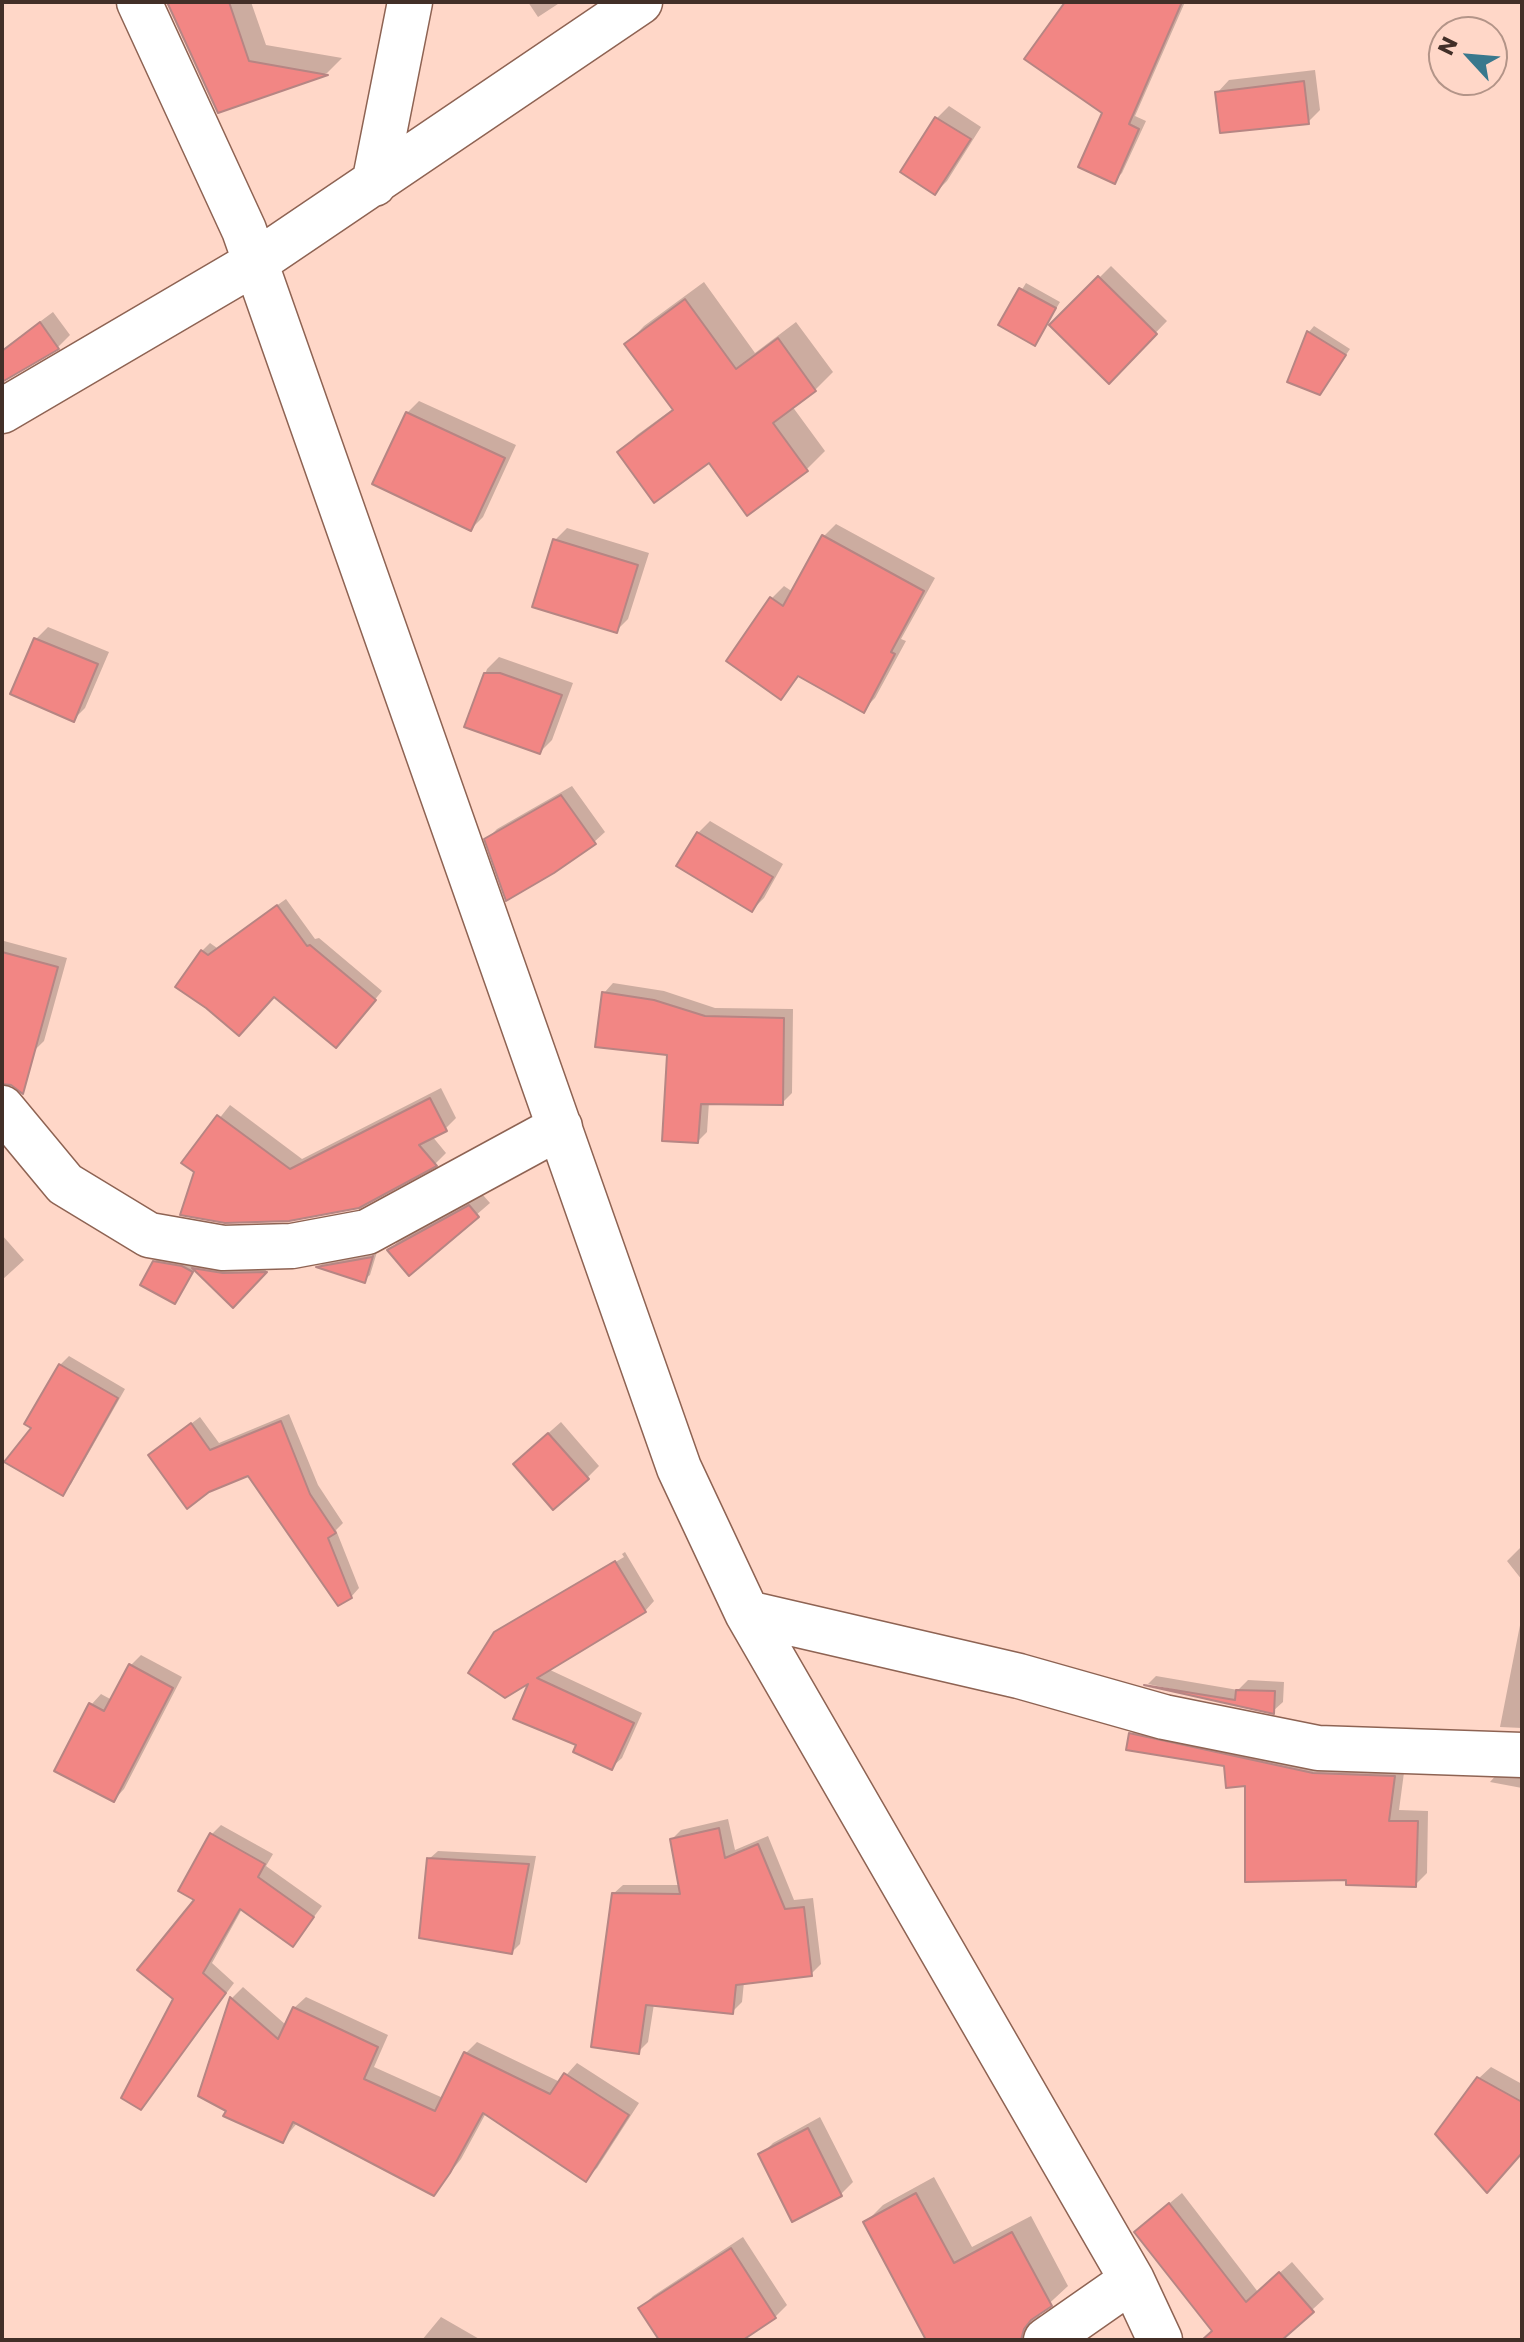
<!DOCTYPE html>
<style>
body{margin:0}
#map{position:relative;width:1524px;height:2342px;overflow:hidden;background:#ffd7c8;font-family:Poppins,sans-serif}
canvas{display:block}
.frame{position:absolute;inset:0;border:4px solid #422f28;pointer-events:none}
.north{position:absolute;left:1428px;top:16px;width:80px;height:80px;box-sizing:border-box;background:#ffd7c8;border:2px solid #b39488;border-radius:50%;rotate:296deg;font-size:22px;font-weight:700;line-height:32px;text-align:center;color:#422f28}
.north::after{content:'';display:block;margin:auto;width:28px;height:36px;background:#39788d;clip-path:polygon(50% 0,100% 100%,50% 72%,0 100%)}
</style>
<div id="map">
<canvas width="1524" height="2342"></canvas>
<div class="frame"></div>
<div class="north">N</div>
</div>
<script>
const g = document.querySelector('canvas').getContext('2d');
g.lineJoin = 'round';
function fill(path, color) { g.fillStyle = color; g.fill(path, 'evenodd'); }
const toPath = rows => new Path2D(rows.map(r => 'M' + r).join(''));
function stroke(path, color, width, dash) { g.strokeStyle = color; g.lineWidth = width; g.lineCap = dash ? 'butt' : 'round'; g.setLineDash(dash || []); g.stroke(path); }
fill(toPath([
 [169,2,251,2,266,45,342,58,327,73,219,110],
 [528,2,561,2,538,17],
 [1067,2,1185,2,1135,116,1146,121,1122,173,1114,181,1105,112],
 [1315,70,1320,110,1308,122,1222,133,1217,93,1229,80],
 [949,106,981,127,947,181,935,193,903,172,937,118],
 [1111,266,1167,321,1109,381,1052,325],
 [704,282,755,353,796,322,833,372,815,390,792,406,825,451,807,469,748,513,709,460,619,452,637,435,674,408,627,344,644,326],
 [1026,283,1060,302,1035,344,1001,324],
 [53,312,70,335,58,347,2,380,2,350],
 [1314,326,1350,349,1320,393,1289,380,1309,332],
 [419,401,516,445,483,517,471,529,407,413],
 [836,524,935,578,901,639,906,641,875,698,863,710,800,675,781,697,729,661,772,598,784,586,793,592,824,536],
 [567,528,649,553,628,619,616,631,555,540],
 [48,627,109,652,85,708,73,720,36,639],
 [499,657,573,683,552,740,540,752,466,726,487,669],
 [572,786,605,832,594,842,487,839,497,829],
 [710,821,783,864,764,898,752,910,698,833],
 [286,899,315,939,319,938,382,991,344,1037,275,994,207,1006,202,951,210,943,217,948],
 [4,941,67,958,44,1041,2,1082,2,943],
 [613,983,664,991,715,1008,793,1009,792,1093,782,1103,709,1102,707,1132,698,1141,669,1053,604,993],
 [441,1088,456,1118,445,1129,432,1136,446,1153,435,1164,358,1206,196,1172,184,1163,230,1105,302,1159],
 [482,1194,490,1203,409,1273,390,1250,401,1238],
 [2,1235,24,1260,2,1280],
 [377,1252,370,1275,364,1280,320,1266,324,1262],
 [160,1256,188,1261,197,1266,206,1257,275,1261,233,1305,196,1268,175,1302,154,1262],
 [69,1356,125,1389,71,1484,62,1493,34,1428,60,1365],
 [289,1414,318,1485,343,1523,336,1530,359,1588,351,1597,249,1473,150,1455,200,1417,219,1443],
 [561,1422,599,1466,587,1478,527,1452],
 [1522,1546,1522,1580,1507,1561],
 [625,1552,654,1601,645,1611,548,1669,642,1713,622,1758,612,1767,579,1744,499,1632,624,1557,622,1554],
 [1522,1615,1522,1728,1500,1727],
 [141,1655,182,1677,124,1789,114,1800,91,1705,101,1694,112,1700,131,1665],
 [1156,1676,1238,1690,1248,1680,1284,1682,1283,1702,1273,1711,1148,1684],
 [1142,1723,1405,1765,1399,1810,1428,1811,1427,1873,1416,1884,1348,1878,1226,1765,1131,1734],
 [1506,1764,1522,1765,1522,1788,1490,1782],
 [728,1819,735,1850,768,1836,794,1900,813,1898,821,1964,811,1974,744,1982,742,2002,732,2012,654,2004,648,2042,638,2052,613,1894,623,1885,681,1885,672,1839,681,1830],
 [221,1825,273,1854,266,1866,322,1906,293,1945,242,1909,212,1963,234,1983,141,2107,176,1998,212,1834],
 [438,1851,536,1856,520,1944,512,1952,429,1859],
 [243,1987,286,2025,294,2008,306,1997,388,2035,374,2067,443,2098,466,2053,477,2042,560,2082,577,2063,639,2103,597,2168,585,2179,486,2113,461,2159,433,2194,298,2122,283,2140,201,2095,232,1998],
 [1491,2067,1522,2084,1522,2152,1478,2079],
 [820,2117,853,2182,841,2194,793,2219,761,2155,773,2143],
 [934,2177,972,2247,1031,2216,1068,2286,1041,2311,1038,2322,1047,2340,928,2340,865,2223,883,2205],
 [1182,2193,1258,2292,1292,2262,1324,2299,1279,2340,1221,2340,1148,2221],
 [743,2237,787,2305,775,2317,740,2340,661,2340,641,2308,653,2296],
 [441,2317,481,2340,422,2340]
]), '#0003');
const building = toPath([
 [167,2,229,2,249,61,328,75,218,113,167,2],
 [1065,2,1182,2,1129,124,1139,129,1115,184,1078,167,1102,113,1024,59,1065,2],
 [1304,81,1309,124,1220,133,1215,92,1304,81],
 [935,117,971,139,935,195,900,172,935,117],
 [1098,276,1157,334,1109,384,1049,325,1098,276],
 [1019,288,1056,308,1035,346,998,325,1019,288],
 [685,299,736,369,778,338,816,391,773,423,808,471,747,516,709,463,654,503,617,452,673,410,624,344,685,299],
 [40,322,59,349,2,382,2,351,40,322],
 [1307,331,1346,355,1320,395,1287,382,1307,331],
 [406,412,505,458,471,531,372,484,406,412],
 [822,535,924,591,891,652,895,654,864,713,798,676,781,700,726,661,770,597,783,606,822,535],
 [553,539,638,565,617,633,532,607,553,539],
 [34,638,98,664,74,722,10,694,34,638],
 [484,673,500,673,562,695,540,754,464,727,484,673],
 [561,795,596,844,554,873,506,901,484,839,561,795],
 [697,832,773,877,752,912,676,866,697,832],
 [277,905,307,946,310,945,376,1000,336,1048,274,997,239,1036,206,1008,175,987,201,950,208,955,277,905],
 [2,952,58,967,23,1094,11,1085,2,1084,2,952],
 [602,992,654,1000,705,1016,784,1018,783,1105,701,1104,698,1143,662,1141,667,1055,595,1047,602,992],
 [430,1098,447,1131,419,1145,437,1166,359,1208,289,1221,225,1223,180,1215,194,1172,181,1163,217,1115,290,1169,430,1098],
 [469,1205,479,1217,409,1276,387,1250,469,1205],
 [373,1256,365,1283,316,1267,372,1257,373,1256],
 [153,1261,182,1266,193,1272,175,1304,140,1285,153,1261],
 [192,1268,223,1273,267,1272,233,1308,192,1268],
 [59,1364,118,1398,63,1496,4,1462,31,1428,24,1424,59,1364],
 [281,1421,310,1494,336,1533,328,1538,352,1598,338,1606,248,1476,209,1492,187,1509,148,1455,191,1423,210,1450,281,1421],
 [548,1433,589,1479,553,1510,513,1464,548,1433],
 [615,1561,646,1612,537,1678,634,1723,612,1770,573,1752,576,1745,513,1719,528,1684,505,1698,468,1673,494,1632,615,1561],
 [129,1664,173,1688,114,1802,54,1771,89,1703,104,1711,129,1664],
 [1144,1685,1235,1700,1236,1690,1275,1691,1274,1714,1144,1685],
 [1129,1733,1313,1773,1395,1776,1389,1821,1418,1821,1416,1887,1346,1885,1346,1880,1245,1882,1245,1786,1226,1788,1224,1766,1126,1750,1129,1733],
 [719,1828,725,1858,758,1844,785,1909,804,1907,812,1976,736,1985,733,2014,646,2005,639,2054,591,2047,612,1893,680,1894,670,1839,719,1828],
 [210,1833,265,1864,258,1877,314,1917,293,1947,240,1909,203,1973,226,1993,141,2110,121,2098,173,1999,137,1970,194,1900,178,1891,210,1833],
 [427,1858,529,1864,512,1954,419,1938,427,1858],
 [230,1997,278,2039,293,2007,378,2047,364,2079,435,2111,464,2052,550,2094,564,2073,629,2115,586,2182,483,2113,450,2173,434,2196,293,2122,283,2143,223,2116,226,2111,198,2096,230,1997],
 [1477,2077,1522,2102,1522,2153,1487,2193,1435,2134,1477,2077],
 [808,2128,842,2196,792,2222,758,2154,808,2128],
 [916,2193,954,2263,1012,2232,1052,2306,1031,2320,1024,2329,1021,2340,926,2340,863,2222,916,2193],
 [1169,2203,1246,2302,1279,2272,1314,2312,1282,2340,1202,2340,1212,2331,1134,2232,1169,2203],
 [731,2248,776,2318,743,2340,659,2340,638,2308,731,2248]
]);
fill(building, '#f28684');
stroke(building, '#b68583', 2);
const minor = toPath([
 [139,2,244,230,679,1468,747,1613,1132,2280,1160,2340],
 [374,184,410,2],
 [2,411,256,262,640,2],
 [2,1108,65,1184,149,1235,223,1248,292,1246,367,1232,560,1127],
 [747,1613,1019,1676,1164,1717,1318,1748,1522,1755],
 [1046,2340,1132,2280]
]);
stroke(minor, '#8e6353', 47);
stroke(minor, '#fff', 44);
</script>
